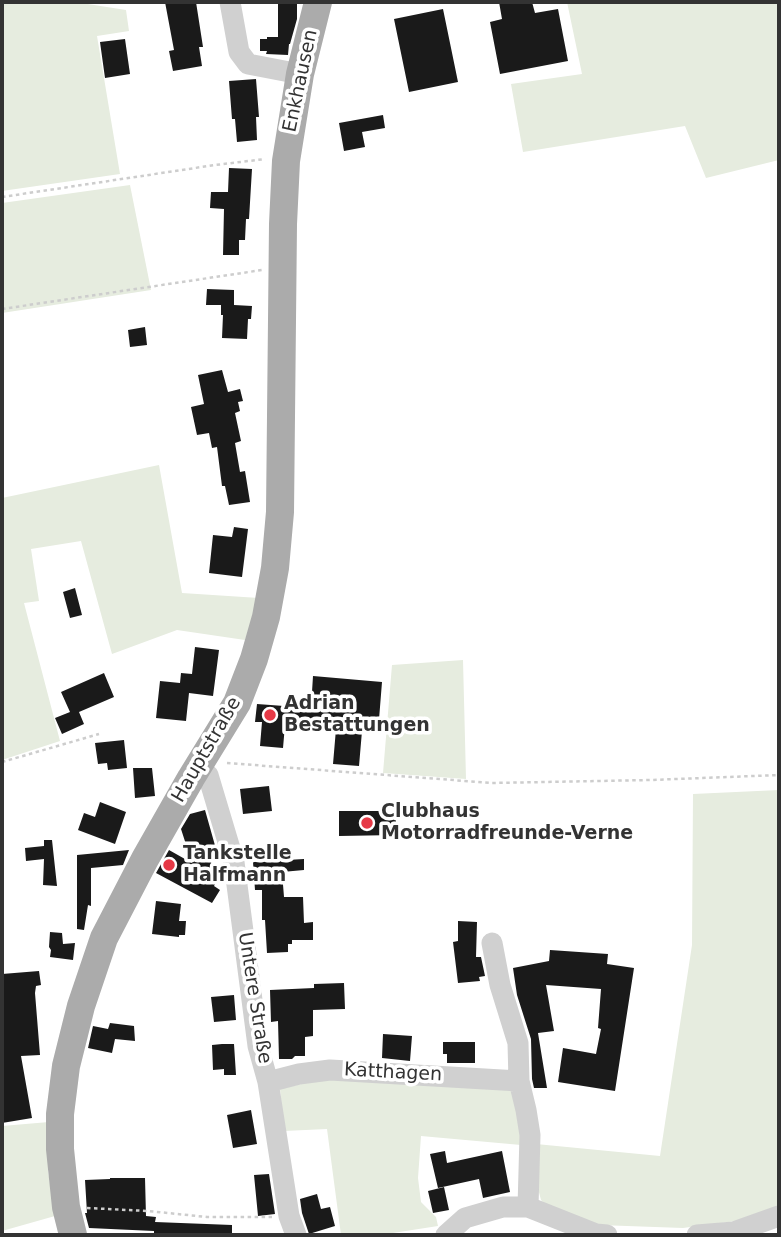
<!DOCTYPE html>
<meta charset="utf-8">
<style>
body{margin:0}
#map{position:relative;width:781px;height:1237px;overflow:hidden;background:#fff;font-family:"DejaVu Sans",sans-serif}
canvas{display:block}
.frame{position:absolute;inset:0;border:4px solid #333;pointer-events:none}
</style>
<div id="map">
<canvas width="781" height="1237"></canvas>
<div class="frame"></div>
</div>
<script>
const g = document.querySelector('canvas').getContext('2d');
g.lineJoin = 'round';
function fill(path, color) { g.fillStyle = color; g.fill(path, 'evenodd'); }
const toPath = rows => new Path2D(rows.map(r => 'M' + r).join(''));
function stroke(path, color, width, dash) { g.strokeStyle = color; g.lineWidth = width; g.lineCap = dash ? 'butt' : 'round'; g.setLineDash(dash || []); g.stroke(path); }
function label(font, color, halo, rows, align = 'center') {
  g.font = font + ' "DejaVu Sans",sans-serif'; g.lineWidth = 7; g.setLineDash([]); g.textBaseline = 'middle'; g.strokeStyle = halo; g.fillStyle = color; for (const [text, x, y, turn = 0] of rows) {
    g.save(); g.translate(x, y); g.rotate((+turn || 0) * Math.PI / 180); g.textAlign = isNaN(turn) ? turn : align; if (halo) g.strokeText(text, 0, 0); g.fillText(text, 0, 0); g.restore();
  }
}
fill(toPath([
 [2,2,75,2,126,10,129,31,97,36,120,174,2,191],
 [567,2,779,2,779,160,706,178,685,126,523,152,511,84,582,74],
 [130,185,151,290,2,313,2,203],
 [159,465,182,593,259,598,245,640,177,630,112,654,81,541,31,549,39,601,24,603,60,741,2,760,2,498],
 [463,660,466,779,383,773,392,665],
 [779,790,779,1207,759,1218,683,1228,599,1225,552,1213,541,1200,536,1181,536,1144,660,1156,692,945,693,794],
 [336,1076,510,1089,517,1105,521,1145,421,1136,418,1178,421,1202,436,1217,438,1226,380,1235,341,1235,327,1129,284,1131,280,1089],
 [49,1122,48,1171,55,1216,2,1231,2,1126]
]), '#e6ecdf');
fill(toPath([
 [165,2,196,2,203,47,199,47,202,66,173,71,169,51,174,50],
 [278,2,297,2,297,19,290,44,289,44,288,55,266,54,267,51,260,51,260,39,267,39,267,37,278,37],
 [499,2,532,2,535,13,558,9,568,61,500,74,490,22,502,19],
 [443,9,458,82,409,92,394,19],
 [125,39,130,74,105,78,100,42],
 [256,79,259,117,256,117,257,140,237,142,235,119,232,119,229,81],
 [383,115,385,128,362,132,365,147,344,151,339,123],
 [229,168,252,169,249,219,246,219,245,240,239,240,239,255,223,255,224,209,210,208,211,192,228,192],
 [207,289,234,290,234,305,252,306,251,319,248,319,247,339,222,338,223,315,221,315,221,305,206,305],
 [145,327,147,345,130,347,128,330],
 [222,370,228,392,240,389,243,401,238,402,240,411,235,413,241,441,235,443,240,472,245,471,250,502,229,505,225,486,222,486,217,447,212,448,209,433,197,435,191,407,204,404,198,375],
 [234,527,248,529,242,577,209,573,213,535,232,537],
 [75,588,82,615,70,618,63,592],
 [195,647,219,650,213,696,189,693,186,721,156,718,160,681,180,683,181,673,192,674],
 [104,673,114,697,79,712,84,724,62,734,55,718,70,712,61,692],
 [313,676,382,682,378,732,362,731,359,766,333,764,336,729,285,725,283,748,260,746,262,722,255,722,257,704,311,708],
 [124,740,127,768,108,770,107,763,98,764,95,743],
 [133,768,152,768,155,796,135,798],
 [269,786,272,811,243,814,240,789],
 [100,802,126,812,115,844,78,830,84,813,95,817],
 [205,810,216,849,211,863,217,866,214,871,220,875,214,886,220,890,212,903,156,873,169,850,192,863,181,829,190,814],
 [339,811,396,811,396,835,339,836],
 [44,840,52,840,57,886,43,885,44,859,26,861,25,848,44,846],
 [129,850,123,865,91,868,91,906,88,905,84,930,77,929,77,855],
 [304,859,304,870,282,872,284,897,303,897,304,923,313,922,313,940,292,940,292,944,288,944,288,952,267,953,265,920,262,920,262,890,255,890,253,862],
 [156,901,181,904,179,921,186,921,185,935,179,935,179,937,152,934],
 [458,921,477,922,476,957,481,957,485,976,479,977,480,981,458,983,453,942,458,941],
 [50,932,62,933,63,944,75,943,73,960,50,957,51,950,49,947],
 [550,950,608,954,607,964,634,968,615,1091,558,1082,563,1048,596,1054,601,1029,598,1028,601,989,546,985,554,1031,538,1033,547,1088,534,1088,532,1079,531,1039,517,995,513,968,549,961],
 [39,971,41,985,36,986,35,993,40,1055,21,1056,32,1118,2,1123,2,974],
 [344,983,345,1009,313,1010,313,1036,305,1037,305,1056,295,1056,292,1059,279,1059,278,1021,271,1022,270,990,314,988,314,984],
 [234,995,236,1020,214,1022,211,997],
 [110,1023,134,1026,135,1041,115,1039,112,1053,88,1048,93,1026,108,1029],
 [383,1034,412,1036,410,1061,382,1058],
 [443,1042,475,1042,475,1063,447,1063,447,1054,443,1054],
 [222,1044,234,1044,236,1075,224,1075,224,1069,213,1070,212,1045],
 [251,1110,257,1144,233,1148,227,1115],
 [445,1151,447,1163,502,1151,510,1192,483,1198,479,1179,438,1188,430,1154],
 [269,1174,275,1214,258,1216,254,1175],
 [110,1178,145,1178,146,1216,156,1217,155,1222,232,1225,232,1235,154,1235,154,1226,154,1231,89,1228,85,1213,87,1213,85,1180,110,1179],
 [444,1187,449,1210,433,1213,428,1191],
 [317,1194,321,1209,330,1207,335,1226,309,1234,302,1213,300,1199]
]), '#1a1a1a');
stroke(toPath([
 [2,197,215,165,265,159],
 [2,309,262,270],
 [2,762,99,734],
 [227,763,492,783,651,780,779,775],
 [87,1208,148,1211,207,1217,272,1217]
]), '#cdcdcd', 2.5, [3.5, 3.5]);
stroke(toPath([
 [230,2,239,52,248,64,300,74],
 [198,768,208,775,234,862,258,1046,268,1082,289,1216,296,1235],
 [492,943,500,985,518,1043,519,1081],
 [268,1082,299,1074,330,1070,519,1081,526,1110,530,1135,528,1207],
 [446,1235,465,1218,503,1207,528,1207,596,1234,607,1235],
 [697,1235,734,1232,779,1216]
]), '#d0d0d0', 21);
stroke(toPath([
 [73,1235,66,1207,60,1149,60,1114,66,1066,81,1006,104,938,145,859,191,778,237,703,254,659,266,617,275,568,280,512,283,224,286,161,300,74,318,2]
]), '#ababab', 28);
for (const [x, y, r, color] of [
 [270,715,7,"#e63946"],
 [367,823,7,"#e63946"],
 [169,865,7,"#e63946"]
]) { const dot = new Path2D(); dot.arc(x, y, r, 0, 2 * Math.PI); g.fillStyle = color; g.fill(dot); stroke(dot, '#fff', 2.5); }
label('19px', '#333', '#fff', [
 ["Enkhausen",301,81,-78],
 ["Hauptstraße",207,750,-60],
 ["Untere Straße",254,998,81],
 ["Katthagen",393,1073,3]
]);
label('bold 19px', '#333', '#fff', [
 ["Adrian",284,704],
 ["Bestattungen",284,726],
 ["Clubhaus",381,812],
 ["Motorradfreunde-Verne",381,834],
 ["Tankstelle",183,854],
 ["Halfmann",183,876]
], 'left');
</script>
